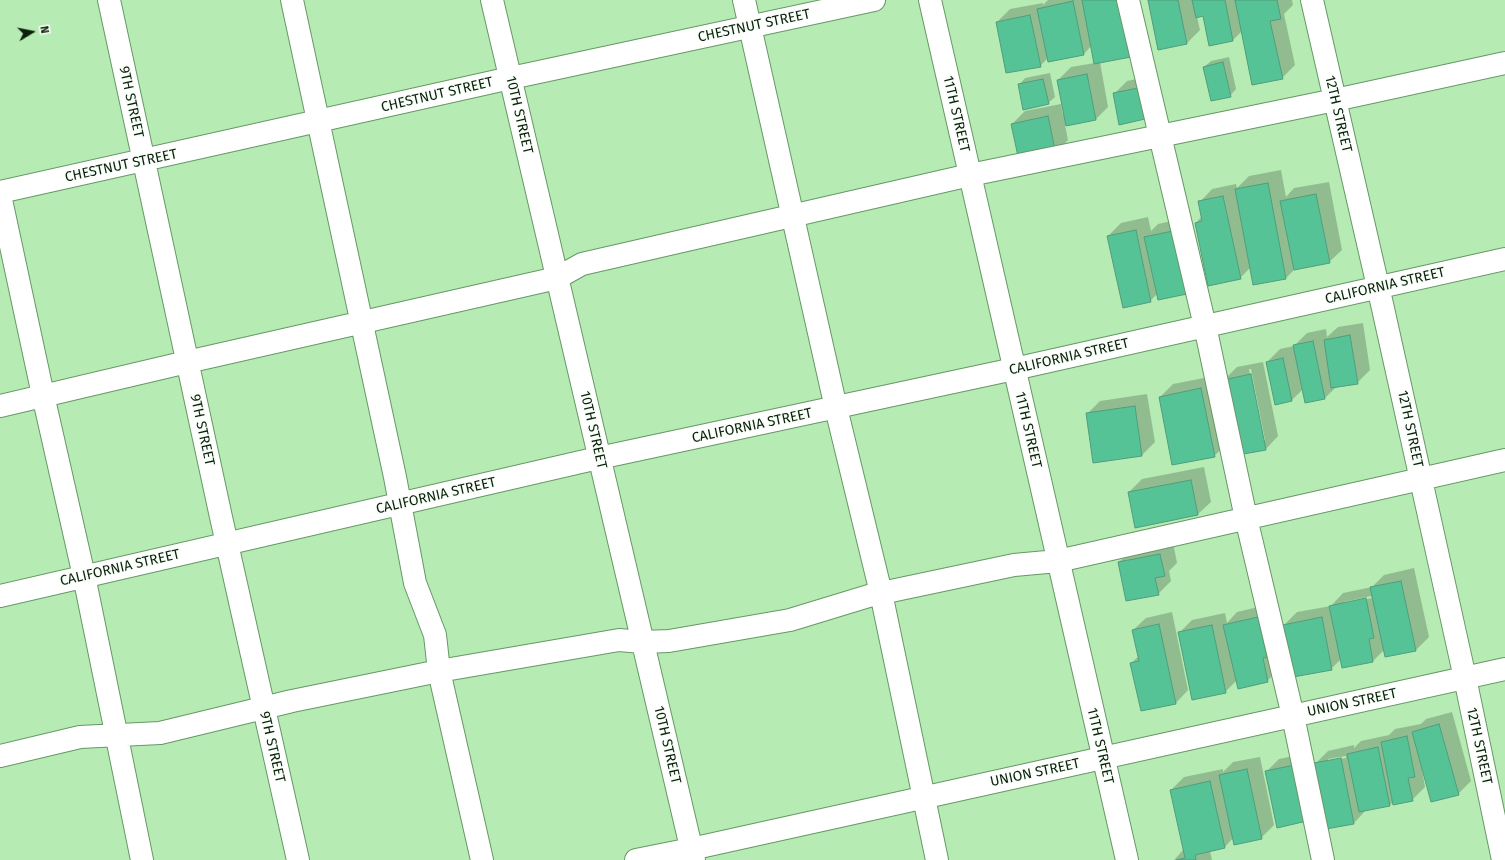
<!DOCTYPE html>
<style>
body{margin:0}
#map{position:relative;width:1505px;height:860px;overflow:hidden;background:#b6ebb4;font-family:"Fira Sans",sans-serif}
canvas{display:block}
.north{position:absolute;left:12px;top:12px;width:40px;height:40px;-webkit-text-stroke:3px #f8fef8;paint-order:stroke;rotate:80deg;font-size:11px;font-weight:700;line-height:16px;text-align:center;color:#0c200c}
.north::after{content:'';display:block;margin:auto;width:14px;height:18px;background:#0c200c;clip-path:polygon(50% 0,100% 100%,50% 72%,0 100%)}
</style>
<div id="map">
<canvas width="1505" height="860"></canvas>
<div class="north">N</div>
</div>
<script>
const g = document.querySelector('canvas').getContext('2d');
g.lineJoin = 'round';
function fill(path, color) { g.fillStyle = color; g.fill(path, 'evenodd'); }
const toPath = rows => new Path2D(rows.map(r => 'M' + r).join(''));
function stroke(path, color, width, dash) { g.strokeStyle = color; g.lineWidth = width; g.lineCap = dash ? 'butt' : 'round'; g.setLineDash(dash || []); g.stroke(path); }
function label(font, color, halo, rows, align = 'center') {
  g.font = font + ' "Fira Sans",sans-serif'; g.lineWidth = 3; g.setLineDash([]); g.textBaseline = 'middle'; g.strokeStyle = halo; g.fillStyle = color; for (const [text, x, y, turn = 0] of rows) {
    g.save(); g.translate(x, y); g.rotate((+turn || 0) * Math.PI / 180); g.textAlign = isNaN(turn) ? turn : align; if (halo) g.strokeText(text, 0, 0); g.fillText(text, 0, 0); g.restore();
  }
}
fill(toPath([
 [1048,0,1135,0,1100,62,1108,107,1096,119,1065,125,1068,140,1055,153,1012,124,1025,111,1061,104,1063,115,1065,115,1058,80,1071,67,1095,63,1092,45,1084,54,1048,58,1040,66,997,22,1010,9,1043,3,1043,5],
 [1149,0,1292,0,1293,5,1284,14,1295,65,1282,78,1242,31,1233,40,1204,15,1197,17,1200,30,1187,43],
 [1229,57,1236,89,1230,96,1204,67,1211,61],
 [1050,73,1055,97,1048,103,1019,85,1025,78],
 [1151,76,1157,106,1114,94,1127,81],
 [1281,170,1286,197,1294,188,1329,182,1342,250,1329,262,1295,269,1286,278,1254,284,1251,267,1240,278,1196,223,1202,216,1200,202,1212,189,1236,184,1237,188,1249,176],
 [1148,217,1151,231,1158,224,1186,218,1157,294,1150,301,1108,236,1121,223],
 [1363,323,1370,370,1357,383,1337,386,1325,398,1306,402,1303,389,1292,400,1267,362,1280,349,1294,346,1307,333,1326,329,1327,337,1338,327],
 [1263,362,1278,436,1266,449,1224,380,1237,367],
 [1249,369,1251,369,1265,440,1263,440],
 [1214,376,1227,444,1214,456,1160,397,1173,384],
 [1147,394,1155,442,1142,455,1087,414,1100,401],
 [1204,467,1211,502,1198,514,1129,492,1142,479],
 [1173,542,1177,563,1169,571,1171,581,1158,594,1119,562,1132,550],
 [1414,568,1429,637,1416,650,1385,656,1384,650,1373,661,1343,667,1341,659,1331,669,1284,625,1297,612,1331,606,1343,593,1372,587,1384,575],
 [1371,596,1372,598,1344,604,1344,602],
 [1271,604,1280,668,1267,681,1237,680,1225,692,1179,633,1192,620,1225,613,1227,623,1237,612],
 [1172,612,1188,690,1176,703,1131,663,1139,656,1133,630,1146,618],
 [1452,712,1471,781,1458,794,1423,769,1422,769,1425,787,1412,800,1394,801,1390,805,1367,809,1354,823,1315,764,1328,751,1354,745,1354,748,1361,741,1389,735,1395,729,1421,724,1426,719],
 [1346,756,1346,758,1328,761,1328,759],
 [1308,753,1278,827,1266,772,1279,759],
 [1260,757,1274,825,1261,838,1233,838,1224,848,1210,851,1212,860,1174,860,1184,849,1171,790,1184,777,1223,769,1223,772,1233,762]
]), '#0003');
const building = toPath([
 [1082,0,1120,0,1131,57,1094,64,1082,0],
 [1148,0,1178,0,1187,44,1158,50,1148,0],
 [1192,0,1225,0,1233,41,1209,46,1203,16,1196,18,1192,0],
 [1235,0,1277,0,1281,19,1270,21,1283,79,1252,85,1235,0],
 [1073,1,1084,55,1048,62,1037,9,1073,1],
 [1030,15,1041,67,1006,73,996,22,1030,15],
 [1223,62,1231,97,1211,101,1203,67,1223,62],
 [1087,74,1096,120,1066,126,1057,80,1087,74],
 [1043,79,1049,104,1023,110,1018,84,1043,79],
 [1138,88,1145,119,1119,125,1113,93,1138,88],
 [1048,116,1056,154,1019,161,1011,124,1048,116],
 [1268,183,1286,279,1253,285,1235,189,1268,183],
 [1316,194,1330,263,1294,270,1280,201,1316,194],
 [1223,196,1241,279,1208,286,1195,223,1202,221,1198,201,1223,196],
 [1136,230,1151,302,1123,308,1107,236,1136,230],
 [1173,231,1187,294,1158,300,1144,237,1173,231],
 [1350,335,1358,384,1331,388,1324,340,1350,335],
 [1313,341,1325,399,1305,403,1293,345,1313,341],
 [1283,358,1292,401,1275,405,1266,362,1283,358],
 [1251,374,1266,450,1238,455,1223,380,1251,374],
 [1201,388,1215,457,1172,465,1159,397,1201,388],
 [1135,406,1142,456,1093,463,1086,413,1135,406],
 [1191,480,1198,515,1135,528,1128,492,1191,480],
 [1160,554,1165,576,1155,578,1159,595,1126,601,1118,562,1160,554],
 [1401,581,1416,651,1385,657,1370,587,1401,581],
 [1366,598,1374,638,1369,639,1373,662,1342,668,1329,606,1366,598],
 [1258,617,1267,657,1263,658,1268,682,1238,689,1223,625,1258,617],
 [1322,617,1332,670,1293,677,1283,625,1322,617],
 [1159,624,1176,704,1141,711,1130,663,1139,661,1132,630,1159,624],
 [1212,625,1226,693,1192,700,1178,632,1212,625],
 [1439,724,1459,795,1431,802,1412,732,1439,724],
 [1407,736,1415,777,1408,778,1413,801,1393,805,1381,742,1407,736],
 [1378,747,1390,806,1359,812,1347,754,1378,747],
 [1341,758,1354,824,1326,829,1314,763,1341,758],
 [1295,765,1307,821,1277,828,1265,771,1295,765],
 [1247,769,1262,839,1234,845,1219,775,1247,769],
 [1210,781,1225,848,1195,855,1196,860,1176,860,1185,858,1170,790,1210,781]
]);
fill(building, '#55c396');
stroke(building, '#509d7d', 1);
const minor = toPath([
 [109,0,221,517,298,860],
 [292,0,395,477,415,583,435,635,439,671,482,860],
 [492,0,694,860],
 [744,0,836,408,881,593,937,860],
 [930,0,1127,860],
 [1128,0,1205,326,1246,518,1293,716,1323,860],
 [1312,0,1382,304,1465,678,1503,860],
 [0,192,497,81,874,0],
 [0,195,43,395,84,576,142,860],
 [0,406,187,362,557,278,582,264,970,175,1335,100,1505,63],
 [0,596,585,461,1014,369,1505,259],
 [0,756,80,737,160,733,292,701,439,671,619,640,642,642,669,641,790,620,872,595,1014,565,1058,561,1505,460],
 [636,860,691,849,1505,669]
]);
stroke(minor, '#669866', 24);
stroke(minor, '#fff', 22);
label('14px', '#0c200c', '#f8fef8', [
 ["CHESTNUT STREET",754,26,-12],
 ["CHESTNUT STREET",437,95,-13],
 ["9TH STREET",131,102,78],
 ["11TH STREET",956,114,77],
 ["12TH STREET",1338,114,77],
 ["10TH STREET",519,115,77],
 ["CHESTNUT STREET",121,166,-12],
 ["CALIFORNIA STREET",1385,286,-13],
 ["CALIFORNIA STREET",1069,357,-13],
 ["CALIFORNIA STREET",752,426,-12],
 ["12TH STREET",1410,429,78],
 ["9TH STREET",202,430,78],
 ["10TH STREET",593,430,77],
 ["11TH STREET",1028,430,77],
 ["CALIFORNIA STREET",436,496,-13],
 ["CALIFORNIA STREET",120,568,-13],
 ["UNION STREET",1352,703,-12],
 ["10TH STREET",667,745,77],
 ["11TH STREET",1100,746,77],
 ["12TH STREET",1479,746,78],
 ["9TH STREET",272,747,77],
 ["UNION STREET",1035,773,-12]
]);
</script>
